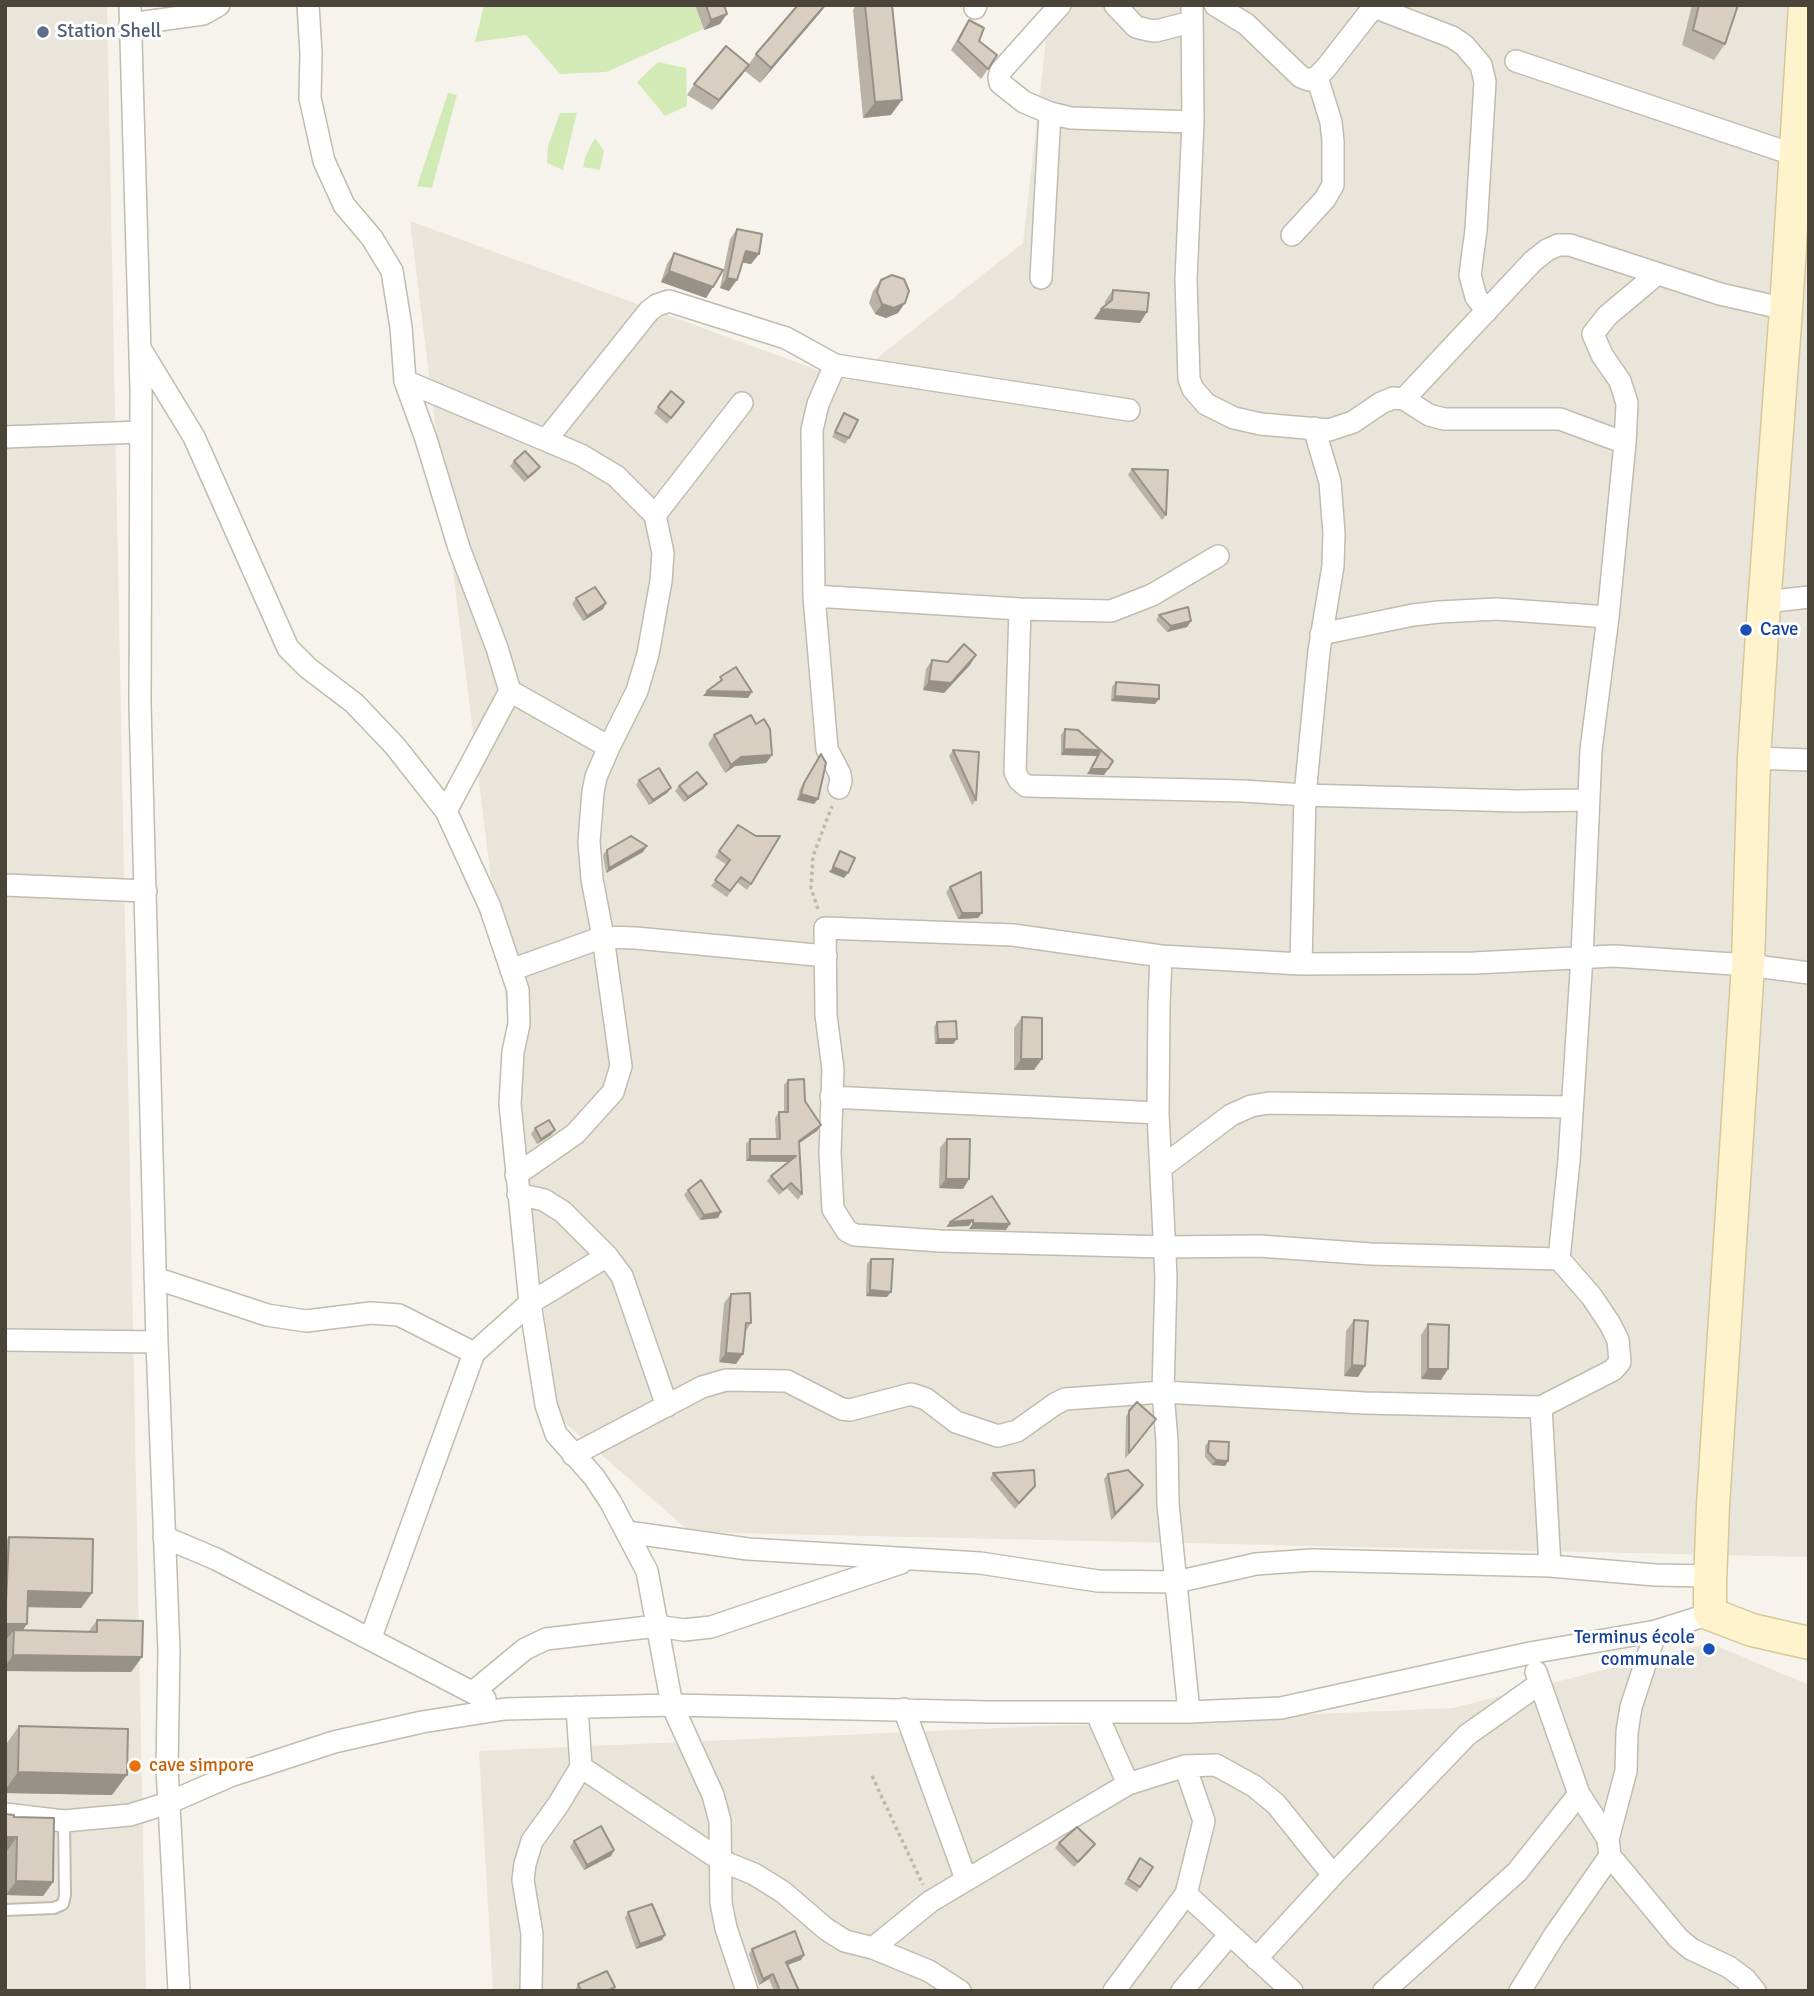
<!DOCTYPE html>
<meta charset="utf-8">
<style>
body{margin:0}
#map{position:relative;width:1814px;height:1996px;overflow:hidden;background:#f6f3ec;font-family:Signika,sans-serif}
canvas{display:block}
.frame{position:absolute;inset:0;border:7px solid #4b4439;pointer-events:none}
</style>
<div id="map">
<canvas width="1814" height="1996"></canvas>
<div class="frame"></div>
</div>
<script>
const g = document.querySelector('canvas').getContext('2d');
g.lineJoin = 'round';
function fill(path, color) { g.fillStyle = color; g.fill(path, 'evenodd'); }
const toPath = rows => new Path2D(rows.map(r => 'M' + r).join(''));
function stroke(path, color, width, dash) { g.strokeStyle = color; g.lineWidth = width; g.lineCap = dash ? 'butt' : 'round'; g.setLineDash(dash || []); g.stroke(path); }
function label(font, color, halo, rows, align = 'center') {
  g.font = font + ' Signika,sans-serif'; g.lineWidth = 6; g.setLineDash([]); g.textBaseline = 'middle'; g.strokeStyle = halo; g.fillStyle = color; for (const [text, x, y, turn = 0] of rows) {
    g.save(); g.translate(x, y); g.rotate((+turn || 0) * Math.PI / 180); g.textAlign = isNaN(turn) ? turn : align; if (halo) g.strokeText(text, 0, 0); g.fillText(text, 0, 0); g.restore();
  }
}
fill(toPath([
 [5,5,107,5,146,1991,5,1991],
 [1050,5,1809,5,1809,1557,690,1532,557,1416,410,221,848,381,1023,243],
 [1710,1643,1809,1685,1809,1991,493,1991,479,1751,1453,1708]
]), '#eae5da');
fill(toPath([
 [484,5,695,5,703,29,606,72,560,74,526,35,475,42],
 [658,62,686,68,687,106,665,116,637,82],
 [448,93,457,95,432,188,417,186],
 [560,113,577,113,563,170,547,163,548,146],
 [595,138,604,151,600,170,583,167,586,155]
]), '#d2eab5');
const lane = toPath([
 [5,1910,54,1908,63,1904,65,1895,64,1821]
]);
const street = toPath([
 [130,5,141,389,140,705,157,1342,169,1651,167,1768,179,1991],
 [308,5,311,53,310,98,324,161,344,205,372,238,392,271,401,327,405,381,426,439,459,548,497,648,510,691,446,811],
 [1115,5,1136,27,1148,30,1156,31,1191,22],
 [1215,5,1246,24,1301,77,1309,80,1317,77,1326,68,1375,5],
 [1374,7,1452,37,1464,45,1481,65,1485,82,1476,230,1470,275,1476,297,1487,311],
 [975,8,976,5],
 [130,24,203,14,219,5],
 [1516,61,1795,155],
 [1050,113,1071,118,1193,122,1192,5],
 [1193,122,1186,279,1189,379,1193,389,1206,404,1234,418,1261,424,1329,430,1353,422,1381,403,1393,398,1404,399,1429,415,1444,419,1560,419,1625,443],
 [1292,235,1325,199,1333,185,1333,141,1331,122,1317,77],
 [1041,278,1050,113,1024,102,1000,83,999,77,1001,71,1060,5],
 [141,350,194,437,288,648,308,668,354,703,395,746,446,811,490,907,518,990,519,1024,513,1052,510,1104,530,1303,546,1405,556,1434,594,1477,610,1501,647,1571,672,1705,713,1795,720,1821,721,1903,726,1928,747,1991],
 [835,365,818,404,812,430,814,596,827,749,840,774,841,781,839,788],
 [405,381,581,455,616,476,655,515,663,553,661,581,648,654,637,691,609,747,596,777,593,792,589,842,592,879,603,937,621,1066,613,1092,575,1134,516,1175],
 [1404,399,1533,261,1547,250,1558,245,1570,245,1720,294,1786,309],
 [5,437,141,432],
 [546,440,649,311,657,305,669,301,786,338,835,365,1129,410],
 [655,515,742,403],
 [814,596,1020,609,1111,611,1152,595,1218,556],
 [1765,602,1809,597],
 [1020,609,1015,772,1019,780,1026,786,1243,791,1305,795,1518,801,1587,800],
 [1321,634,1413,615,1439,612,1497,609,1608,617],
 [510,691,609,747],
 [1754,758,1809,760],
 [5,885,146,891],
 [1161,956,1013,935,825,928,826,1015,833,1069,830,1153,833,1209,847,1231,855,1235,940,1241,1165,1247,1259,1246,1371,1254,1559,1259,1592,1297,1610,1324,1618,1340,1620,1362,1613,1370,1541,1407],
 [1301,964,1305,795,1319,651,1333,566,1334,533,1330,482,1314,428],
 [511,970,603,937,636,938,826,956],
 [831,1097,1158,1113],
 [1162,1167,1231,1115,1251,1106,1269,1103,1572,1107],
 [518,1194,544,1200,563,1212,607,1256,622,1276,667,1406],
 [1559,1259,1569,1160,1582,956,1591,750,1608,617,1625,443,1627,403,1620,381,1602,355,1593,334,1607,316,1657,274],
 [155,1278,267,1315,306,1321,371,1313,399,1315,474,1353],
 [5,1340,157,1342],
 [573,1455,702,1387,726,1380,787,1381,842,1409,850,1410,911,1394,926,1399,956,1422,998,1436,1017,1431,1055,1404,1065,1399,1163,1392,1365,1403,1541,1407,1550,1566],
 [627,1532,748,1549,980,1563,1098,1581,1176,1582,1256,1564,1312,1560,1550,1566,1655,1575,1710,1576],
 [164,1537,216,1559,485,1699],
 [371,1637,474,1353,530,1303,607,1256],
 [1536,1672,1579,1794,1608,1839],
 [473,1692,525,1649,546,1639,657,1626,684,1630,711,1627,901,1563],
 [904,1709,966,1879],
 [1096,1712,1128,1784],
 [1189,1712,1168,1504,1167,1441,1163,1392,1166,1277,1158,1113,1159,1005,1161,956,1301,964,1474,963,1614,956,1748,965,1809,973],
 [1185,1766,1216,1765,1254,1786,1276,1804,1333,1875],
 [581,1767,722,1861,754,1874,783,1892,826,1929,845,1941,873,1948,929,1971,960,1991],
 [5,1814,64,1821,130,1815,168,1803,230,1776,334,1742,422,1722,505,1709,672,1705,988,1712,1189,1712,1281,1708,1530,1653,1656,1631,1710,1614],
 [1610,1856,1678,1938,1691,1949,1729,1967,1745,1979,1755,1991],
 [1186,1894,1292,1991],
 [873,1948,931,1901,1128,1784,1185,1766,1204,1821,1186,1894,1114,1991],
 [1256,1959,1333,1875,1467,1735,1539,1684],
 [531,1991,532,1934,523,1880,525,1864,532,1841,558,1805,581,1767,577,1707],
 [1182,1991,1230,1934],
 [1384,1991,1517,1872,1579,1794],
 [1520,1991,1554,1936,1610,1856,1608,1839,1626,1771,1627,1732,1631,1707,1656,1631]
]);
const secondary = toPath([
 [1805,5,1786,309,1762,634,1754,758,1748,965,1713,1505,1710,1584,1710,1614,1752,1630,1809,1643]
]);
stroke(lane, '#c2bbae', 14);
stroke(street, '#c2bbae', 24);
stroke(secondary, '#d6c79b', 35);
stroke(toPath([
 [818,909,811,888,813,856,832,806],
 [872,1776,923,1885]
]), '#c4b79f', 3.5, [3.5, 3.5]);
stroke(lane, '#fff', 10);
stroke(street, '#fff', 21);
stroke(secondary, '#fff3cd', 32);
fill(toPath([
 [695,5,724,5,720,24,704,30],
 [798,5,826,5,760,83,745,71,712,110,687,95,694,84,749,64,756,54],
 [856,5,865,5,891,115,863,118,853,10],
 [1692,5,1738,5,1725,44,1714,60,1682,45],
 [969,20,979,41,988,69,981,79,951,50,963,29],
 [737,229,759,254,751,264,743,262,729,291,720,288,730,239],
 [674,253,713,287,706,298,661,282,667,264],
 [881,280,905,303,898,313,886,318,875,314,869,303,873,291],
 [1113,290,1140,323,1094,319,1105,306,1105,301],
 [684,402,667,424,654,413,658,407],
 [844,413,849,438,845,444,832,437],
 [514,461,536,472,524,482,510,466],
 [1132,469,1166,515,1162,520,1128,475],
 [576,598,606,603,603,609,583,621,572,604],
 [1159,615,1191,621,1187,627,1167,632,1156,620],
 [932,660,970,665,944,693,923,690,926,669],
 [1116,682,1155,704,1111,701,1112,687],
 [1065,729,1113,761,1104,775,1087,774,1097,756,1061,755,1061,735],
 [714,735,772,755,766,763,735,766,725,773,708,744],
 [953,750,976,800,972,805,949,756],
 [821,754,818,799,814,804,797,800,800,789],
 [639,780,667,793,649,805,636,785],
 [707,784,703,789,684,802,675,791,679,786],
 [738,825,751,884,747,890,737,882,727,897,711,886,727,865,715,857],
 [607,850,643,852,606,873,603,855],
 [950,887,978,918,958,919,946,892],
 [1022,1017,1034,1070,1014,1070,1014,1028],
 [937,1022,957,1039,953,1044,935,1044,934,1027],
 [788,1080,805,1101,817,1131,799,1143,802,1194,798,1200,787,1188,779,1195,767,1181,771,1176,789,1162,746,1161,746,1144,750,1139,776,1139,775,1118,779,1112,784,1112,784,1085],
 [535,1128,555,1130,551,1135,537,1144,531,1134],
 [947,1139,969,1179,963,1189,939,1188,940,1148],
 [688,1190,718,1218,700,1220,684,1195],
 [871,1259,887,1297,866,1296,867,1264],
 [731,1294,751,1323,746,1331,736,1364,719,1362,724,1303],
 [1354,1320,1358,1377,1344,1376,1346,1331],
 [1428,1324,1448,1369,1441,1380,1421,1379,1421,1335],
 [1129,1411,1156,1419,1125,1459,1126,1416],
 [1809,1438,1809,1517,1808,1517,1807,1440],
 [1209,1441,1228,1461,1225,1466,1212,1465,1205,1457,1205,1446],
 [993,1473,1035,1486,1015,1509,990,1479],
 [1108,1474,1140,1490,1111,1520,1104,1479],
 [9,1537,92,1593,81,1608,28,1607,23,1630,89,1631,97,1620,142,1657,131,1672,5,1671,5,1642,7,1639,5,1639,5,1542],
 [19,1726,112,1795,5,1793,5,1746],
 [14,1817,53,1882,43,1896,6,1895,7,1851],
 [574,1841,614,1850,611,1856,584,1870,570,1847],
 [1059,1843,1091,1850,1074,1867,1055,1848],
 [1136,1864,1153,1867,1137,1892,1124,1884],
 [628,1912,662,1940,636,1949,625,1918],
 [752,1949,801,1960,787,1965,799,1991,774,1991,769,1979,759,1985,749,1954],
 [578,1984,612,1991,575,1991,575,1990]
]), '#bab2a6');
fill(toPath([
 [825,5,826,5,820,13,760,83,771,68],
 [727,14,720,24,704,30,711,20],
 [749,65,742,75,712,110,719,100],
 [902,100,891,115,863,118,875,102],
 [746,251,759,254,751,264,739,262],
 [669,271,713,287,706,298,661,282],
 [727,278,737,280,729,291,720,288],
 [905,303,898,313,886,318,875,314,882,304],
 [1101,309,1147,312,1140,323,1094,319],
 [540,467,536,472,524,482,528,477],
 [606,603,603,609,583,621,587,616],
 [1191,621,1187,627,1167,632,1171,626],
 [976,655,970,665,944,693,923,690,929,681],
 [707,691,752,692,748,698,703,696],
 [1115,696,1159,699,1155,704,1111,701],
 [1064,749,1101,750,1097,756,1061,755],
 [772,755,766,763,735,766,725,773,731,765,741,757],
 [1091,769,1108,769,1104,775,1087,774],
 [707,784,703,789,684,802,688,797],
 [671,788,667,793,649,805,653,800],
 [801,794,818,799,814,804,797,800],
 [647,846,643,852,606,873,609,868],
 [833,867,848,873,844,878,829,872],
 [962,913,982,913,978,918,958,919],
 [938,1039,957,1039,953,1044,935,1044],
 [1021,1059,1042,1059,1034,1070,1014,1070],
 [821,1125,817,1131,795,1146,799,1141],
 [555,1130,551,1135,537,1144,541,1139],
 [750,1156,796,1156,792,1162,746,1161],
 [946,1179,969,1179,963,1189,939,1188],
 [721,1212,718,1218,700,1220,704,1215],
 [973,1220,969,1226,946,1227,950,1222],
 [973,1223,1010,1224,1006,1230,969,1229],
 [870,1290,891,1292,887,1297,866,1296],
 [726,1353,743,1354,736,1364,719,1362],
 [1352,1365,1365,1366,1358,1377,1344,1376],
 [1428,1369,1448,1369,1441,1380,1421,1379],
 [1216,1460,1228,1461,1225,1466,1212,1465],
 [1143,1485,1140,1490,1111,1520,1115,1514],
 [28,1591,92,1593,81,1608,17,1607],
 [5,1624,27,1624,17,1639,14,1630,7,1639,5,1639],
 [13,1655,142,1657,131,1672,5,1671,5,1667],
 [18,1772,127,1775,112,1795,5,1793,5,1790],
 [5,1837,17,1837,7,1851,5,1851],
 [614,1850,611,1856,584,1870,587,1865],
 [16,1881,53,1882,43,1896,6,1895],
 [665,1935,662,1940,636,1949,640,1944],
 [804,1955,801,1960,782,1967,786,1962],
 [773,1974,769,1979,759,1985,763,1979]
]), '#979187');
const building = toPath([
 [706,5,724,5,727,14,711,20,706,5],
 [798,5,825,5,771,68,756,54,798,5],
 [865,5,892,5,902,100,875,102,865,5],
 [1699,5,1738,5,1725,44,1693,30,1699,5],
 [969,20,984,28,979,41,997,55,988,69,958,41,969,20],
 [726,46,749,65,719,100,694,84,726,46],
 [737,229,762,234,759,254,746,251,737,280,727,278,737,229],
 [674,253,723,270,713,287,669,271,674,253],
 [892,275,904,279,909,291,905,303,894,308,882,304,877,292,881,280,892,275],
 [1113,290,1149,293,1147,312,1101,309,1112,300,1113,290],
 [671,391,684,402,671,418,658,407,671,391],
 [844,413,858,420,849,438,835,432,844,413],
 [525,451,540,467,528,477,514,461,525,451],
 [1132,469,1168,470,1166,515,1132,469],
 [595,587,606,603,587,616,576,598,595,587],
 [1188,607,1191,621,1171,626,1159,615,1188,607],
 [964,644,976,655,951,683,929,681,932,660,948,662,964,644],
 [736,667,752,692,707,691,722,680,720,677,736,667],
 [1116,682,1159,685,1159,699,1115,696,1116,682],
 [751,715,756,724,764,719,770,729,772,755,741,757,731,765,714,735,751,715],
 [1065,729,1078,730,1113,761,1108,769,1091,769,1101,750,1064,749,1065,729],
 [953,750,979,752,976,800,953,750],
 [821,754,826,763,818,799,801,794,804,783,821,754],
 [659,768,671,788,653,800,639,780,659,768],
 [697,772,707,784,688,797,679,786,697,772],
 [738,825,756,836,780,836,751,884,741,877,730,891,715,880,730,860,719,851,738,825],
 [631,836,647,846,609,868,607,850,631,836],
 [840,851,855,858,848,873,833,867,840,851],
 [981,872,982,913,962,913,950,887,981,872],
 [1022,1017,1042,1018,1042,1059,1021,1059,1022,1017],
 [956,1021,957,1039,938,1039,937,1022,956,1021],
 [804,1079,805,1101,821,1125,799,1141,802,1194,791,1183,783,1190,771,1176,796,1156,750,1156,750,1139,780,1139,779,1112,788,1112,788,1080,804,1079],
 [549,1120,555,1130,541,1139,535,1128,549,1120],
 [947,1139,970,1139,969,1179,946,1179,947,1139],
 [701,1180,721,1212,704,1215,688,1190,701,1180],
 [992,1196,1010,1224,973,1223,973,1220,950,1222,992,1196],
 [871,1259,893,1259,891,1292,870,1290,871,1259],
 [750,1293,751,1323,746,1323,743,1354,726,1353,731,1294,750,1293],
 [1354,1320,1368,1321,1365,1366,1352,1365,1354,1320],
 [1428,1324,1449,1325,1448,1369,1428,1369,1428,1324],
 [1137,1402,1156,1419,1129,1453,1129,1411,1137,1402],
 [1209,1441,1229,1442,1228,1461,1216,1460,1208,1452,1209,1441],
 [1034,1470,1035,1486,1019,1503,993,1473,1034,1470],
 [1128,1470,1143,1485,1115,1514,1108,1474,1128,1470],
 [9,1537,93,1539,92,1593,28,1591,27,1624,5,1624,9,1537],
 [97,1620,143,1621,142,1657,13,1655,14,1630,97,1632,97,1620],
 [19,1726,128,1729,127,1775,18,1772,19,1726],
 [5,1814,14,1815,14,1817,54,1818,53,1882,16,1881,17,1837,5,1837,5,1814],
 [601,1826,614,1850,587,1865,574,1841,601,1826],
 [1077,1827,1095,1844,1078,1862,1059,1843,1077,1827],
 [1140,1858,1153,1867,1140,1887,1128,1879,1140,1858],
 [652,1904,665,1935,640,1944,628,1912,652,1904],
 [795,1931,804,1955,786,1962,799,1991,780,1991,773,1974,763,1979,752,1949,795,1931],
 [607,1971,615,1987,607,1991,581,1991,578,1984,607,1971]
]);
fill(building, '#d8cfc1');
stroke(building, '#979187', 2);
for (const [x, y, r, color] of [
 [43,32,7,"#5c6f8a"],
 [1746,630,7,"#1a4fb4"],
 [1709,1649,7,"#1a4fb4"],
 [135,1766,7,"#e8710a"]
]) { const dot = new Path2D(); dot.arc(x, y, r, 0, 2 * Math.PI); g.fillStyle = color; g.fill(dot); stroke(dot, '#fff', 2.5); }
label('19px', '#4e5e75', '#fff', [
 ["Station Shell",57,32]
], 'left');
label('19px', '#164399', '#fff', [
 ["Cave",1760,630],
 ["Terminus école",1695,1638,"right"],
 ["communale",1695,1660,"right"]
], 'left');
label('19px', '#c56008', '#fff', [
 ["cave simpore",149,1766]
], 'left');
</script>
